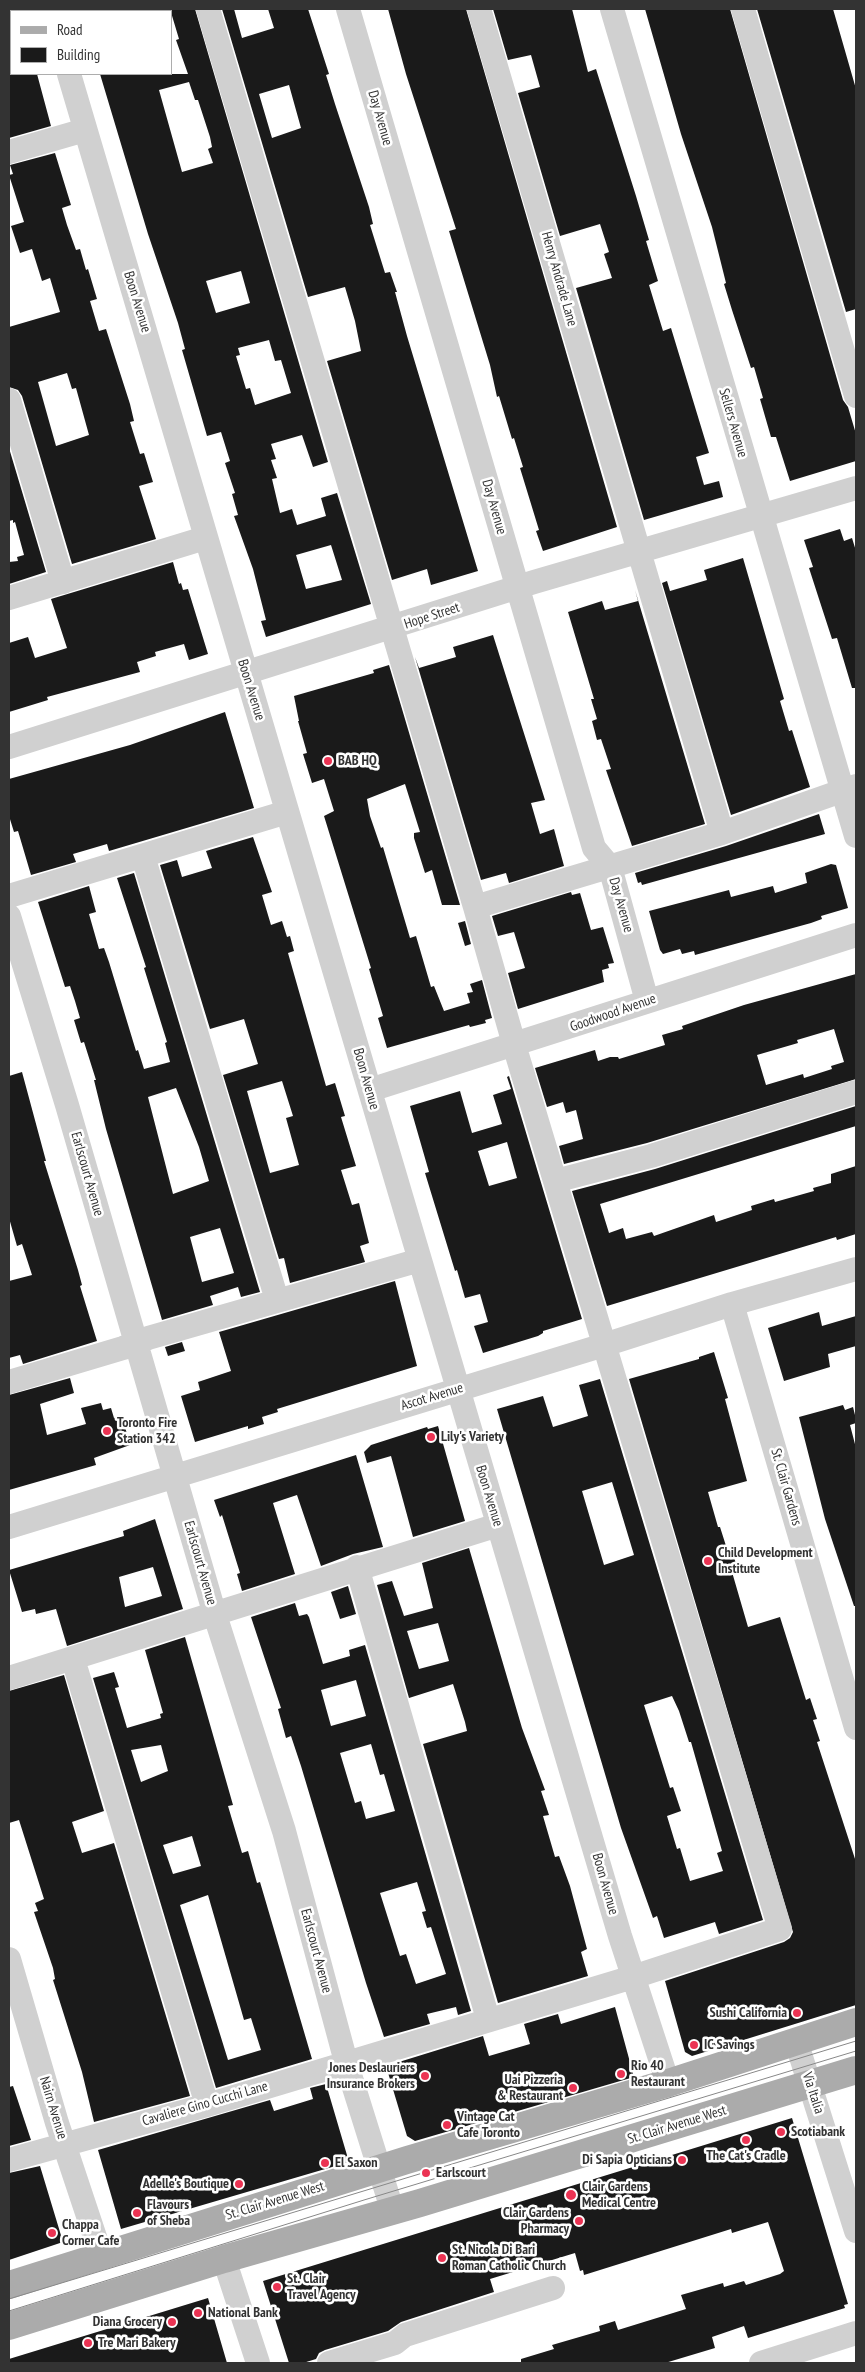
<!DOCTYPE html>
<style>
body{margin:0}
#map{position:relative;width:865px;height:2372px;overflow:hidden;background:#fff;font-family:"PT Sans Narrow",sans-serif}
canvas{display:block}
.frame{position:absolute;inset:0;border:10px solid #333;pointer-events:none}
.legend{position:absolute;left:10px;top:10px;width:162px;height:65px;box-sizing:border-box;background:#fff;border:1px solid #adadad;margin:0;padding:6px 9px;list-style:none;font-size:15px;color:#333}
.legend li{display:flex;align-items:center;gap:10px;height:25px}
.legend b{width:25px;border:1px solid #adadad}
</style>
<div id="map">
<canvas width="865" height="2372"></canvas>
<div class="frame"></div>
<ul class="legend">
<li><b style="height:6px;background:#ababab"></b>Road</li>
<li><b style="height:14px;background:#1a1a1a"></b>Building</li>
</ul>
</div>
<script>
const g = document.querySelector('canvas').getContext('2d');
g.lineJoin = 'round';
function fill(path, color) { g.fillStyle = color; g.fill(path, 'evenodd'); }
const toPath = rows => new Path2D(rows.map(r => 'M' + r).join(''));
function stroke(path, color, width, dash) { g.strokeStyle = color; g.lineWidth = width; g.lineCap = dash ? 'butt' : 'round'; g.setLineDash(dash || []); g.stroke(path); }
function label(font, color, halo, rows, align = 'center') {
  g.font = font + ' "PT Sans Narrow",sans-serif'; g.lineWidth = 5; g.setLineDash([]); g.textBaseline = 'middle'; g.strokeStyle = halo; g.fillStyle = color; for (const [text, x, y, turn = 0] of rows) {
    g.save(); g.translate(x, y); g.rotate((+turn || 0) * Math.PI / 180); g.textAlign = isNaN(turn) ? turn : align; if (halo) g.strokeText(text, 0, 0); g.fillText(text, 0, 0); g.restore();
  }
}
fill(toPath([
 [170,9,195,9,328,462,313,467,302,435,271,444,276,459,271,460,277,478,272,479,280,513,292,509,297,525,326,516,321,498,337,493,371,604,266,637,261,621,266,620,253,569,234,516,238,515,232,494,235,493,225,463,230,461,221,432,207,436,182,350,185,349,178,323,148,234,100,74,188,74,176,40,179,39],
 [189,82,195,100,198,100,210,137,212,147,208,149,213,163,182,172,159,90],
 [241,271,250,303,216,313,206,281],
 [269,340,275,361,281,360,291,393,255,405,250,388,246,389,236,356,240,355,238,348],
 [331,545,342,580,306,589,296,555],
 [222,9,234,9,242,38,274,28,268,9,308,9,329,74,326,75,335,104,369,207,373,224,370,225,385,273,390,272,397,292,395,292,407,336,478,571,431,585,427,569,392,580,327,361,361,351,355,321,345,287,308,297],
 [289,85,301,128,272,138,259,94],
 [388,9,466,9,617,527,543,551,536,531,539,530,520,468,523,467,514,438,512,439,499,396,497,397,490,365,449,231,456,229,406,74],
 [493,9,572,9,588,72,596,69,636,196,649,240,646,241,658,281,649,285,663,331,671,328,709,453,696,457,704,485,719,481,723,497,644,520,576,288,612,278,604,254,609,252,600,224,560,236,518,93,540,87,531,55,508,60],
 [645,9,730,9,843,400,848,407,856,434,856,461,790,481,776,437,771,437,760,399,763,398,754,367,751,368,732,310,724,284,726,283,712,227,681,134],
 [757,9,833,9,856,89,856,309,846,312],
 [9,74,37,74,51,126,9,138],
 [55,153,71,205,62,208,67,225,76,250,80,249,86,270,88,269,97,299,90,301,99,331,106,329,130,404,134,421,130,422,140,454,144,453,153,482,139,486,156,539,72,564,22,396,18,390,9,387,9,327,60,312,50,278,42,281,32,249,20,253,11,226,24,222,9,175,13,174,10,165],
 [67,373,72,389,76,388,89,435,56,446,38,382],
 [9,448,46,572,9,584,9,562,18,561,17,557,24,555,15,522,13,523,13,520,9,521],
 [840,529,844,541,852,538,856,551,856,688,852,688,837,638,832,639,819,599,809,568,813,567,804,540],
 [743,558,784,699,780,701,789,731,792,730,810,787,731,815,662,583,667,581,670,591,707,580,704,570],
 [173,562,179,584,181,583,183,590,188,589,208,654,189,660,184,644,155,652,156,656,137,662,140,672,47,697,48,700,9,712,9,643,28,637,35,658,67,648,51,599],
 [635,590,705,824,632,846,606,770,611,769,601,739,597,740,592,721,597,719,591,699,594,699,568,612,602,601,605,610,638,601],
 [493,635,545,800,531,803,540,834,554,829,564,866,509,883,506,873,481,880,415,657,419,668,456,657,453,647],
 [389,665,460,905,442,905,432,870,425,873,414,838,414,833,420,832,405,784,367,799,370,816,381,848,383,847,410,938,416,936,431,987,434,986,444,1011,470,1003,467,993,473,992,470,984,482,980,492,1018,485,1020,486,1023,470,1027,469,1025,387,1048,378,1018,383,1016,369,969,371,968,324,816,334,811,324,779,312,783,303,754,307,753,298,721,299,721,294,696,374,673,373,670],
 [225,712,254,808,109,851,107,844,73,854,76,862,31,875,18,831,14,832,9,816,9,779,130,745],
 [819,814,825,834,642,885,641,882,638,883,635,873,726,846],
 [253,837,272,892,262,895,271,925,282,921,287,937,290,936,294,951,288,953,326,1086,335,1083,345,1116,341,1117,356,1166,341,1170,352,1205,359,1203,369,1243,360,1246,365,1262,290,1283,284,1258,279,1259,223,1075,258,1064,244,1019,210,1029,160,865,177,860,182,877,212,868,206,851],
 [282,1081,293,1116,286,1118,299,1165,270,1173,247,1091],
 [831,864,836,865,848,908,821,916,822,919,811,923,695,955,694,951,682,954,680,949,663,954,660,950,649,911,729,890,731,897,773,886,775,893,807,883,805,873],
 [134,873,260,1292,241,1297,238,1287,210,1296,213,1305,162,1320,106,1129,94,1080,96,1080,84,1042,81,1043,74,1020,80,1018,75,1001,70,986,65,987,38,902,89,886,96,912,89,914,99,949,104,948,109,962,136,1051,138,1050,144,1069,170,1062,165,1043,167,1042,144,968,146,967,117,878],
 [176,1088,199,1147,209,1181,173,1194,148,1097],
 [220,1228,234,1273,202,1282,190,1237],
 [571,892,572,895,580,893,591,930,603,927,614,963,608,964,609,968,602,970,604,982,518,1009,508,973,525,968,514,932,498,936,492,916],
 [465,921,471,944,465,946,458,923],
 [856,974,856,1079,647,1143,564,1164,559,1146,583,1139,576,1110,566,1113,563,1102,547,1107,535,1068,595,1050,598,1061,610,1057,618,1057,619,1059,665,1045,662,1035,683,1029,682,1026,744,1005],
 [834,1029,844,1062,831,1066,832,1069,804,1078,803,1074,766,1085,757,1055,798,1043,797,1040],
 [22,1072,46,1161,44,1161,78,1270,82,1285,80,1286,97,1341,23,1364,20,1355,9,1358,9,1281,32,1275,22,1244,17,1246,9,1218,9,1076],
 [509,1076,582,1319,543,1331,543,1333,538,1336,483,1353,474,1326,488,1322,480,1294,465,1298,457,1270,455,1271,425,1173,429,1172,410,1106,460,1091,472,1133,502,1124,493,1095,511,1089,507,1077],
 [507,1142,517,1178,489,1186,478,1151],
 [856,1106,856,1126,600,1204,609,1233,623,1228,626,1239,652,1232,654,1236,714,1215,716,1222,752,1210,751,1206,774,1199,775,1202,814,1191,813,1188,831,1183,831,1174,856,1166,856,1234,837,1240,836,1237,607,1306,572,1191,655,1169],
 [395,1281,417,1366,277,1409,278,1412,262,1417,264,1424,248,1429,248,1426,195,1442,181,1396,200,1390,198,1382,231,1371,219,1332],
 [819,1312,822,1326,856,1316,856,1346,828,1354,830,1367,784,1381,768,1328],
 [182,1342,185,1351,168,1356,165,1347],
 [714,1352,728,1398,725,1399,747,1481,708,1492,718,1527,720,1527,727,1549,732,1551,738,1570,732,1572,748,1627,780,1617,806,1700,810,1698,817,1719,813,1720,820,1741,817,1742,856,1862,856,2005,692,2056,685,2052,665,1981,784,1942,790,1938,793,1932,629,1379,699,1359,699,1357],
 [70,1378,74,1393,40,1404,47,1435,86,1424,81,1408,101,1403,103,1410,111,1408,114,1418,122,1416,130,1445,94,1458,96,1465,9,1490,9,1395],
 [600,1379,763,1920,719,1934,715,1922,664,1938,657,1916,653,1918,621,1828,497,1409,543,1396,553,1427,588,1416,579,1385],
 [612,1482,634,1555,604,1565,582,1491],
 [672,1696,679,1711,689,1742,691,1742,722,1851,717,1853,723,1871,690,1881,680,1848,677,1849,667,1816,681,1811,673,1787,670,1788,644,1705],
 [843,1405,845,1410,853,1407,856,1419,856,1423,850,1425,856,1448,856,1606,854,1606,825,1519,799,1417],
 [438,1426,465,1521,413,1537,391,1456,367,1463,364,1452,371,1445,427,1427,428,1429],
 [356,1455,383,1547,353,1554,321,1566,297,1495,273,1503,295,1574,242,1591,237,1574,240,1573,222,1515,220,1517,214,1500],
 [155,1519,183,1609,67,1646,56,1609,36,1614,35,1609,22,1612,9,1570,124,1536,123,1531],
 [153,1567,162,1596,125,1607,119,1577],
 [469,1548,522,1728,545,1790,541,1791,549,1815,543,1816,555,1857,559,1856,570,1886,587,1949,581,1952,588,1976,498,2003,423,1744,467,1731,465,1722,453,1684,409,1698,377,1585,392,1581,404,1616,433,1608,422,1563],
 [438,1623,449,1661,419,1669,407,1631],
 [348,1586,356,1614,340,1619,331,1592],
 [295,1603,299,1616,307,1614,309,1617,323,1664,350,1656,349,1650,365,1645,471,2011,458,2015,456,2007,427,2014,430,2024,384,2037,366,1983,301,1766,291,1736,286,1738,278,1709,281,1708,251,1617],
 [356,1680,366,1716,331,1726,321,1690],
 [371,1744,380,1775,384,1774,395,1811,366,1819,361,1801,355,1803,340,1753],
 [417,1882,426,1911,422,1912,427,1928,431,1927,446,1974,416,1984,406,1954,400,1956,380,1893],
 [185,1637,233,1805,228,1806,242,1853,248,1851,257,1883,260,1882,312,2059,216,2088,93,1678,114,1672,119,1687,115,1688,127,1728,161,1718,160,1714,163,1713,145,1650],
 [161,1745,168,1771,141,1782,131,1750],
 [192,1836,201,1866,173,1874,163,1845],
 [208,1895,244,2020,251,2018,261,2050,228,2060,180,1905],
 [64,1675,104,1811,72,1822,82,1853,114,1843,190,2096,94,2122,82,2072,53,1980,55,1979,53,1968,34,1912,38,1911,35,1903,44,1899,19,1820,9,1823,9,1691],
 [615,2007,634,2077,415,2141,407,2136,386,2066,483,2036,489,2056,530,2044,524,2024,558,2014,561,2024],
 [326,2084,349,2162,121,2229,98,2150,270,2100,274,2111,313,2099,310,2088],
 [13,2086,31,2140,9,2146,9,2087],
 [792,2118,848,2304,844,2305,845,2308,748,2338,744,2326,712,2337,715,2348,665,2363,521,2363,521,2359,554,2349,552,2345,600,2331,599,2326,615,2321,618,2330,686,2309,681,2295,723,2283,724,2287,744,2281,746,2285,780,2274,784,2271,768,2222,732,2233,731,2229,584,2275,583,2270,580,2271,575,2253,490,2279,494,2292,401,2322,388,2331,325,2350,319,2353,316,2359,303,2363,289,2363,263,2281],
 [40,2166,63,2242,9,2260,9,2173],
 [208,2298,227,2363,9,2363,9,2359]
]), '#1a1a1a');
stroke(toPath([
 [47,9,48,11],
 [348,9,594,848,610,867,647,1001],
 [479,9,722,833],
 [612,9,856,836],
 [743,9,856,396],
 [69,74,620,1936,668,2083],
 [9,152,85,130],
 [9,400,63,582],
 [9,598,205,538],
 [9,747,534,582,856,488],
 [143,856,277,1300],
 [9,896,287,812],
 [475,907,722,833,856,786],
 [9,916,67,1105,215,1615,284,1831,346,2062,392,2209],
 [370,1090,856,935],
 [555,1181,651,1156,856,1092],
 [732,1304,856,1728],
 [9,1382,123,1348,148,1338,420,1260],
 [9,1527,604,1345,732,1304,856,1269],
 [357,1567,488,2019],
 [73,1659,207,2105],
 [9,1678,498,1525],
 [9,1959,57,2123,101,2255],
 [796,2041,856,2231],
 [9,2160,207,2105,633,1977,780,1929,518,1058,475,907,208,9],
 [224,2259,258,2363],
 [329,2363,395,2343,405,2335,553,2288],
 [761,2363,856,2333]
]), '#d0d0d0', 24);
stroke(toPath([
 [9,2285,407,2160,668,2083,856,2022],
 [9,2326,224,2259,420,2203,856,2070]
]), '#ababab', 28);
stroke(toPath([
 [9,2299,856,2041],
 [9,2311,364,2200,856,2051]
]), '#888', 1);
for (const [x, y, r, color] of [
 [328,761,5,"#eb3353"],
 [107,1431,5,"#eb3353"],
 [431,1437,5,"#eb3353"],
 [708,1561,5,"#eb3353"],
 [797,2013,5,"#eb3353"],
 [694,2045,5,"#eb3353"],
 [621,2074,5,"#eb3353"],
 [425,2076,5,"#eb3353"],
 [573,2088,5,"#eb3353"],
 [447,2125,5,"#eb3353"],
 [781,2132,5,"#eb3353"],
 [746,2140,5,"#eb3353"],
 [682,2160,5,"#eb3353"],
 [325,2163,5,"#eb3353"],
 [426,2173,5,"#eb3353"],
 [239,2184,5,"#eb3353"],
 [571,2195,6,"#eb3353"],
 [137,2213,5,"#eb3353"],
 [579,2221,5,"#eb3353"],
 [52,2233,5,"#eb3353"],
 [442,2258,5,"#eb3353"],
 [277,2287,5,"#eb3353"],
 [198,2313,5,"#eb3353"],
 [172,2322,5,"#eb3353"],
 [88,2343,5,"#eb3353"]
]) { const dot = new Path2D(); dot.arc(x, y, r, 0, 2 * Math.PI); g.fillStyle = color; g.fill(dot); stroke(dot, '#fff', 2); }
label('14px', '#333', '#fff', [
 ["Day Avenue",380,118,74],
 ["Henry Andrade Lane",559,279,74],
 ["Boon Avenue",137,302,73],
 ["Sellers Avenue",733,423,74],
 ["Day Avenue",494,507,74],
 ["Hope Street",432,616,-18],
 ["Boon Avenue",251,690,73],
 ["Day Avenue",621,905,74],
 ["Goodwood Avenue",613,1013,-19],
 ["Boon Avenue",366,1079,74],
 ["Earlscourt Avenue",87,1174,74],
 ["Ascot Avenue",432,1397,-17],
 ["St. Clair Gardens",786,1487,74],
 ["Boon Avenue",489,1496,73],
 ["Earlscourt Avenue",200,1563,74],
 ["Boon Avenue",605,1884,74],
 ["Earlscourt Avenue",316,1951,75],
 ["Via Italia",813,2093,72],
 ["Cavaliere Gino Cucchi Lane",205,2104,-16],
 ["Nairn Avenue",53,2108,73],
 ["St. Clair Avenue West",677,2125,-17],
 ["St. Clair Avenue West",275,2201,-17]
]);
label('bold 14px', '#333', '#fff', [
 ["BAB HQ",338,761],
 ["Toronto Fire",117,1423],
 ["Station 342",117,1439],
 ["Lily's Variety",441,1437],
 ["Child Development",718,1553],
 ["Institute",718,1569],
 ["Sushi California",787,2013,"right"],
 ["IC Savings",704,2045],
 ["Rio 40",631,2066],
 ["Restaurant",631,2082],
 ["Jones Deslauriers",415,2068,"right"],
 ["Insurance Brokers",415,2084,"right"],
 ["Uai Pizzeria",563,2080,"right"],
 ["& Restaurant",563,2096,"right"],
 ["Vintage Cat",457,2117],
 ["Cafe Toronto",457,2133],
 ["Scotiabank",791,2132],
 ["The Cat's Cradle",746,2156,"center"],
 ["Di Sapia Opticians",672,2160,"right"],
 ["El Saxon",335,2163],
 ["Earlscourt",436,2173],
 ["Adelle's Boutique",229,2184,"right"],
 ["Clair Gardens",582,2187],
 ["Medical Centre",582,2203],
 ["Flavours",147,2205],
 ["of Sheba",147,2221],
 ["Clair Gardens",569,2213,"right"],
 ["Pharmacy",569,2229,"right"],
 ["Chappa",62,2225],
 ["Corner Cafe",62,2241],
 ["St. Nicola Di Bari",452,2250],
 ["Roman Catholic Church",452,2266],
 ["St. Clair",287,2279],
 ["Travel Agency",287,2295],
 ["National Bank",208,2313],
 ["Diana Grocery",162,2322,"right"],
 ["Tre Mari Bakery",98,2343]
], 'left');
</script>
